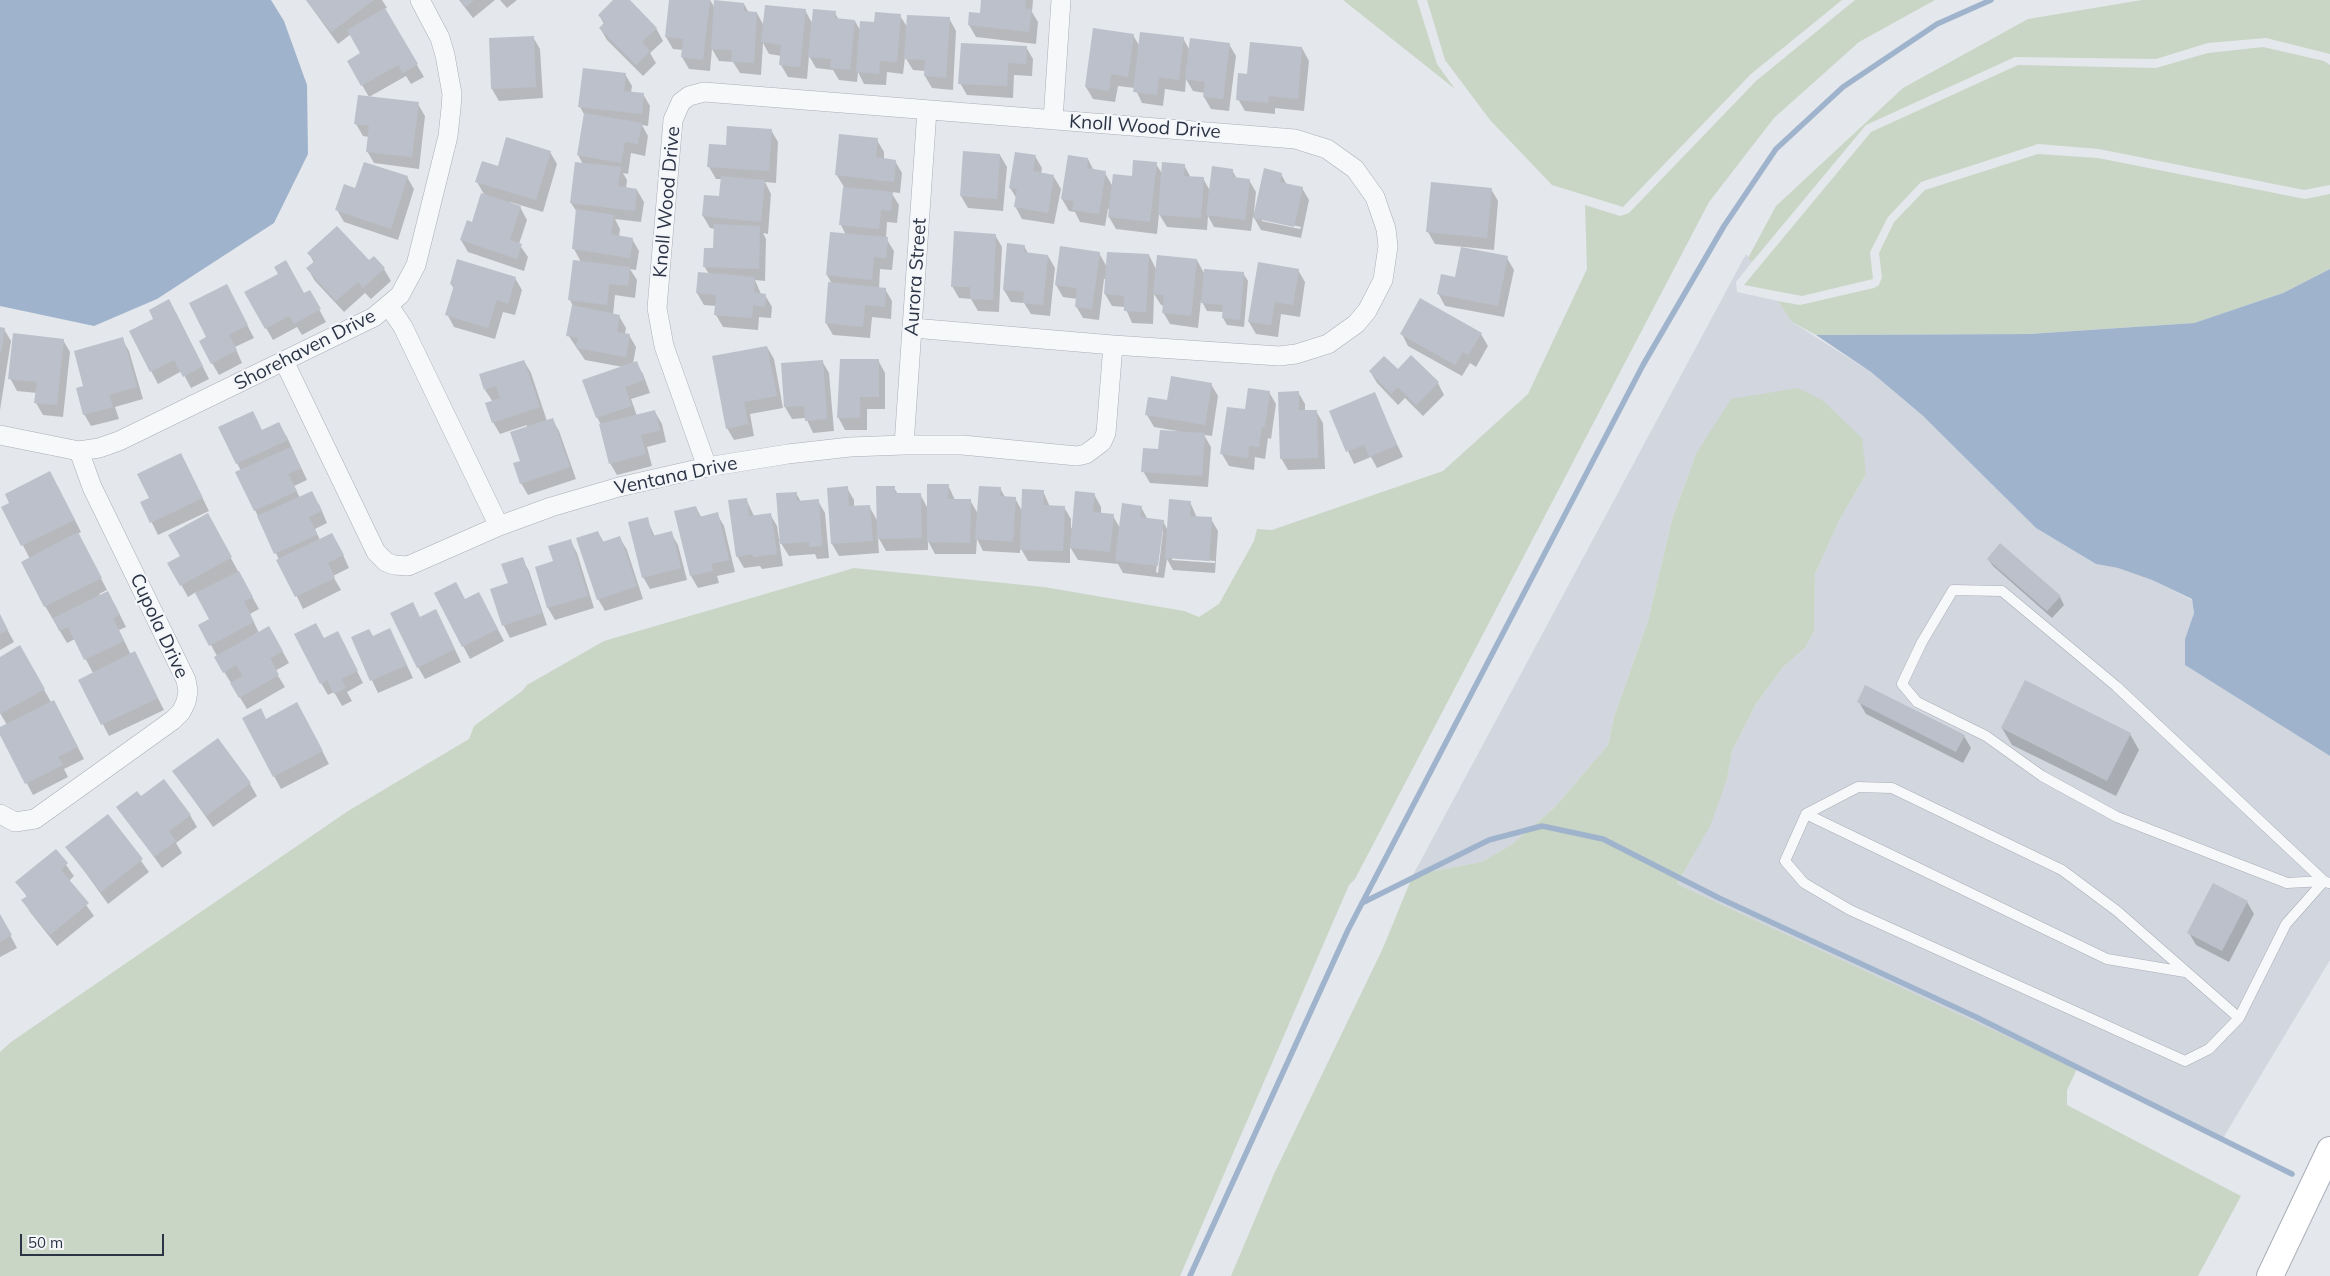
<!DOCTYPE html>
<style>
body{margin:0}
#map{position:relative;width:2330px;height:1276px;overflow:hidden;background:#e4e7ec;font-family:Mulish,sans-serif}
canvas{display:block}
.scale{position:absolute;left:20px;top:1234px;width:144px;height:22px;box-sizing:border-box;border:2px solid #2b3445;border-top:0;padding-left:6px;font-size:15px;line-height:18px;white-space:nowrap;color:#2b3445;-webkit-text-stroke:4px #f4f6f9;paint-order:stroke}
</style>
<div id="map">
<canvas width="2330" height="1276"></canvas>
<div class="scale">50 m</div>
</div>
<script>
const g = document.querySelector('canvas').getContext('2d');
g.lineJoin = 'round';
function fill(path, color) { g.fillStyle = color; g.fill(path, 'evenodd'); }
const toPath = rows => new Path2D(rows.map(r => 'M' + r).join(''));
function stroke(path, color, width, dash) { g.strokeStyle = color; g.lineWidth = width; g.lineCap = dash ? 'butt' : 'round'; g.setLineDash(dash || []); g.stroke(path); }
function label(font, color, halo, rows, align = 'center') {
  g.font = font + ' Mulish,sans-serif'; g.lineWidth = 4.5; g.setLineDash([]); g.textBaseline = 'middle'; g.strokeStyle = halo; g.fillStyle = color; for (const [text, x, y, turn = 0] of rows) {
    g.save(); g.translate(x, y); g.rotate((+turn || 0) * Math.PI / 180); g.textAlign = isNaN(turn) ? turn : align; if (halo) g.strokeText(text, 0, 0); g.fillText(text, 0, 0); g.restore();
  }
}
fill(toPath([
 [1746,254,1752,262,1736,282,1737,292,1778,301,1792,322,1871,372,1922,415,2036,528,2096,564,2118,568,2152,580,2192,600,2194,613,2185,639,2185,665,2330,756,2330,960,2223,1138,1677,884,1693,856,1720,796,1727,779,1732,751,1756,704,1783,667,1805,648,1814,631,1815,574,1839,521,1866,474,1696,454,1672,520,1648,621,1614,717,1608,745,1554,808,1511,845,1481,862,1413,875]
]), '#d2d6de');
fill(toPath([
 [1343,0,1417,0,1437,64,1455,89],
 [1427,0,1842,0,1751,74,1623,207,1552,185,1490,120,1445,60],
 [1855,0,1935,0,1859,42,1774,118,1709,202,1355,879,1349,885,1180,1276,0,1276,0,1052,11,1042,348,811,469,739,474,726,522,691,527,685,604,641,854,568,1044,587,1184,611,1199,617,1219,604,1254,541,1257,529,1272,530,1443,471,1528,394,1587,269,1585,205,1620,216,1629,213,1756,81],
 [2142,0,2330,0,2330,54,2266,38,2208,43,2156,59,2015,57,1866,125,1752,262,1748,258,1776,206,1903,88,2028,19],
 [2263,47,2324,61,2330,65,2330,185,2304,190,2099,149,2038,144,1921,182,1888,217,1870,252,1873,279,1802,296,1744,285,1871,132,2018,65,2156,68,2208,53],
 [2038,154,2098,158,2305,199,2330,194,2330,269,2283,293,2194,323,2029,334,1816,335,1792,322,1778,301,1800,305,1874,288,1879,285,1882,277,1879,253,1894,222,1925,190],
 [1798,388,1822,400,1862,438,1866,474,1839,521,1815,574,1814,631,1805,648,1783,667,1756,704,1732,751,1727,779,1710,826,1677,884,2077,1069,2067,1090,2067,1105,2241,1196,2198,1276,1231,1276,1274,1174,1383,948,1413,875,1481,862,1511,845,1554,808,1608,745,1614,717,1648,621,1672,520,1696,454,1731,399]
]), '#c9d6c5');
fill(toPath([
 [0,0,271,0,284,21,307,85,308,154,274,223,157,299,94,326,0,306],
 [2330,269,2330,756,2185,665,2185,639,2194,613,2192,599,2152,580,2118,568,2096,564,2036,528,1922,415,1871,372,1816,335,2029,334,2194,323,2283,293]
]), '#9fb4cc');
fill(toPath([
 [306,0,382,0,387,8,384,9,424,77,411,84,406,76,369,97,348,61,362,53,351,34,338,44],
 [459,0,495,0,473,18],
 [500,0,517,0,507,8],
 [615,0,628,0,656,28,663,41,650,53,656,63,643,76,607,40,600,28,604,24,599,15],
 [670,0,710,0,715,8,744,4,749,13,757,13,764,26,805,10,812,23,835,13,839,20,855,21,861,32,875,24,900,16,908,28,949,18,956,31,953,90,932,88,925,76,925,71,913,70,905,57,903,74,887,72,886,85,864,84,858,72,857,82,839,80,833,70,816,68,809,56,807,79,788,77,781,65,782,56,769,54,763,43,761,75,740,73,733,62,719,61,712,49,710,71,689,69,682,57,683,50,673,49,666,37],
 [982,0,1033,0,1032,12,1038,22,1036,44,976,37,969,25,970,13,981,14],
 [1094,30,1133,35,1140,47,1183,38,1190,51,1229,44,1236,56,1229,111,1211,109,1204,97,1205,93,1193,91,1186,79,1185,92,1165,89,1163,106,1142,103,1135,88,1118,86,1115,102,1093,99,1086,87],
 [533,37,540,49,543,98,499,101,492,89],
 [1026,47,1033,59,1032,76,1014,75,1013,98,967,95,960,83],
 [1302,48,1309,61,1304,111,1275,108,1275,114,1245,111,1238,99,1248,75],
 [625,74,632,86,631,93,643,94,650,106,648,126,642,125,648,136,645,156,631,153,628,174,623,173,627,180,626,189,637,190,644,202,641,222,615,219,620,229,619,237,632,239,639,251,636,270,630,269,637,280,635,298,615,295,613,315,619,316,626,328,625,334,629,335,636,347,633,364,636,362,643,374,650,393,631,399,637,416,655,412,662,424,666,442,647,447,652,466,617,475,610,463,601,425,597,417,623,367,585,360,568,335,573,306,570,300,581,262,574,249,577,212,571,203,583,164,578,155,585,116,580,107],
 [418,104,425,116,419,169,374,163,367,151,369,137,363,136,356,124],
 [771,130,778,142,776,183,765,182,771,194,768,234,763,233,766,239,765,281,755,280,761,294,765,295,772,307,771,318,759,317,758,330,723,327,716,315,716,306,704,305,697,293,709,274,704,266,714,250,715,229,710,228,703,216,705,196,720,198,722,179,716,179,709,167,727,146],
 [877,140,884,152,884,160,895,161,902,173,900,193,891,192,899,205,897,223,887,222,886,238,894,251,892,270,880,269,879,289,885,289,892,301,891,319,872,317,870,338,833,335,826,323,832,284,827,275,846,235,841,225,844,187,836,174],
 [550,152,557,164,543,212,510,202,510,204,520,207,527,220,519,244,528,257,524,271,468,252,461,240,473,223,485,196,477,182,499,167],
 [1000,155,1007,167,1003,211,968,208,961,196],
 [1035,156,1042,168,1041,174,1054,177,1061,189,1054,224,1022,219,1015,206,1017,199,1010,188],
 [1088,159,1094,171,1105,173,1113,187,1156,164,1163,175,1184,165,1191,178,1203,178,1210,191,1232,170,1237,179,1249,180,1256,192,1254,212,1255,212,1281,174,1287,185,1302,188,1309,200,1301,238,1261,230,1253,216,1251,231,1214,227,1208,216,1207,230,1167,227,1159,214,1157,234,1116,229,1109,217,1110,209,1108,209,1105,226,1080,222,1075,212,1069,211,1062,199],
 [1262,218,1301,227,1300,229,1262,221],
 [407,177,414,189,398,240,344,222,337,210,356,190],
 [1491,189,1498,201,1494,250,1435,244,1428,232],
 [995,235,1002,247,999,312,978,311,971,299,959,298,952,286],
 [1024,246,1028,253,1048,256,1055,268,1050,316,1031,314,1024,303,1011,302,1004,290],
 [309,253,369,262,384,269,391,281,371,299,365,293,344,312,315,281,308,269,314,263],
 [1099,253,1107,267,1149,255,1156,269,1197,260,1205,275,1243,273,1248,281,1244,327,1227,325,1223,318,1223,312,1207,311,1201,300,1198,328,1170,324,1163,312,1164,306,1161,305,1154,294,1153,324,1132,323,1125,307,1112,306,1105,294,1106,279,1104,279,1099,320,1083,318,1076,306,1077,299,1063,297,1056,285],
 [1507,258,1514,270,1504,317,1445,306,1438,293,1456,278],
 [1298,270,1305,282,1300,317,1281,314,1278,337,1256,334,1249,322],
 [515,278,522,290,515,315,503,312,495,339,454,327,447,314,454,289,451,284],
 [309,291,326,322,302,335,297,327,273,340,246,293,304,295],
 [233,298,254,338,235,347,242,363,219,375,212,363,208,337],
 [176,313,209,379,191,388,182,371,158,384,130,331],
 [0,329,4,329,11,341,0,410],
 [1402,334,1481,334,1488,346,1476,367,1470,363,1462,376,1408,346],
 [122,339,129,351,143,399,115,407,119,419,91,426,84,414,85,387],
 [63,340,70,352,63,417,43,415,36,403,37,393,17,391,10,378],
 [767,347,774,359,783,408,750,414,754,436,734,440,727,428],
 [878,360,885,373,885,409,867,409,867,430,845,430,838,417],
 [524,361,531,373,547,421,552,419,559,431,576,479,528,495,521,483,521,461,527,425,500,434,493,422,493,402,485,390],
 [822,361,829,373,834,431,813,433,806,418,792,419,785,407],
 [1370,371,1398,371,1438,383,1444,395,1423,416,1405,398,1398,405,1377,383],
 [1211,384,1218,396,1212,436,1204,435,1211,447,1208,487,1150,483,1143,471,1177,431,1154,427,1147,415,1168,401],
 [1269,392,1276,404,1271,439,1268,438,1265,459,1255,457,1254,470,1229,466,1222,454,1246,411],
 [1298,392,1305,404,1305,411,1316,411,1323,423,1325,469,1288,470,1281,458],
 [1374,394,1403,457,1377,468,1371,457,1354,464,1330,412],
 [220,428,286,435,307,480,294,486,300,498,319,504,327,523,315,529,320,540,339,546,349,568,333,576,341,590,303,609,255,510,241,471],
 [187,467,209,511,158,535,142,503,151,499],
 [57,485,81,532,78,534,107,590,99,594,115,605,126,627,119,630,131,655,141,665,164,710,109,736,80,680,93,673,75,639,67,643,45,606,22,563,30,559,3,507],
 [948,485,955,500,970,500,978,514,1000,488,1005,497,1015,498,1022,511,1043,491,1050,507,1064,507,1071,519,1071,528,1073,528,1094,494,1101,507,1101,514,1113,516,1120,528,1141,507,1148,520,1163,521,1168,531,1190,502,1197,518,1211,519,1218,531,1215,573,1173,570,1167,559,1164,578,1123,573,1118,564,1078,560,1070,547,1070,563,1028,561,1020,547,1020,553,983,551,977,539,976,554,935,554,928,541,928,550,886,551,878,537,879,553,839,556,832,544,847,488,854,500,854,507,869,506,878,522,894,488,898,494,920,494,928,509],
 [1161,531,1163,531,1158,573,1156,572],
 [1172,557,1215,561,1215,563,1172,560],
 [796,493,801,502,818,501,825,513,829,558,817,559,815,554,789,556,779,540,783,566,762,569,760,566,744,568,737,556,746,499,754,516,770,514,777,526,779,539,781,539],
 [696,507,701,517,717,514,724,526,735,572,717,576,719,583,698,588,691,576],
 [207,515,259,609,250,614,259,633,269,627,289,663,275,671,285,687,247,709,215,657,217,656,200,625,211,620,196,592,188,597,169,563,182,556],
 [647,519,655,537,671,533,678,545,687,580,650,589,643,577],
 [598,532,604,543,620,538,627,550,643,599,605,611,598,599],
 [570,540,577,553,594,608,555,620,548,608,536,567,554,562],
 [522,559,529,571,547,625,510,638,504,626,491,590,509,584],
 [1988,559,2060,597,2064,605,2052,618,1993,566],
 [435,593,485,605,504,641,470,659],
 [0,616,14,642,0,650],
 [420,618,442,623,461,662,425,679,418,667],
 [390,630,413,678,378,693,352,638,373,638],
 [325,640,344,645,363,683,347,692,352,701,342,706,334,692,328,695,321,683],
 [20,647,51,702,60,713,84,759,64,769,68,777,33,795,0,732,0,728,7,725,0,713,0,658],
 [1859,702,1964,736,1971,748,1963,763,1866,714],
 [304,716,329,764,281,789,243,719,266,720],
 [2002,728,2130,734,2139,750,2116,796,2012,745],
 [174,772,250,784,257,796,213,827],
 [141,798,190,815,197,827,176,843,182,853,162,868,118,807],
 [108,815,149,872,108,904,67,847],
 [56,851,74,876,69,881,94,916,57,946,30,912,23,900,27,897,17,882],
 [2247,902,2254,914,2229,962,2196,945,2189,933],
 [0,916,17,948,0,957]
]), '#0003');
stroke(toPath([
 [1362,903,1489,840,1542,826,1603,839,1719,898,1976,1017,2292,1174],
 [1190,1276,1348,930,1643,365,1724,226,1776,149,1843,87,1937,24,1991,0]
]), '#9fb4cc', 5.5);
fill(toPath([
 [306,0,374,0,331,32],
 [460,0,474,0,466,7],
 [613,0,630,0,657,28,642,42,650,51,636,65,599,28,605,22,598,15],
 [669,0,710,0,703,60,681,57,683,39,665,37],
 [714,0,744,3,744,11,757,12,754,63,731,62,732,50,711,49],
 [981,0,1026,0,1025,8,1032,9,1029,32,968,25,969,12,980,13],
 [765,5,806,9,800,67,779,65,781,45,761,42],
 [385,8,418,64,403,73,398,65,361,86,347,61,360,53,347,30],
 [813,9,836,11,835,18,855,20,850,70,830,68,831,59,808,57],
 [875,12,901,14,897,62,880,61,879,74,856,72,860,21,874,22],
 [907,15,950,17,946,78,924,76,925,60,904,59],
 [1093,28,1134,34,1128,77,1111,74,1109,91,1085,87],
 [1140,32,1184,37,1179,80,1159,77,1157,95,1133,92],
 [534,36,536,87,491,89,489,38],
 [1190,38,1230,43,1223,99,1203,97,1205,82,1185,79],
 [1250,42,1302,47,1298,99,1269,96,1268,103,1236,100,1238,73,1247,74],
 [961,43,1027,46,1026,64,1008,63,1007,86,958,84],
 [583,68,626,73,624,91,644,93,642,114,578,107],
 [358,95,419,102,412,157,366,152,369,126,354,124],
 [584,113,642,123,638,144,625,142,621,163,577,155],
 [727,126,772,129,769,171,707,167,709,144,726,145],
 [839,134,878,138,876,157,896,160,894,182,835,175],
 [506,137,551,151,536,200,475,182,482,161,498,166],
 [963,151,1000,154,997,199,960,196],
 [1015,152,1036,155,1033,171,1054,175,1048,213,1014,207,1017,189,1009,188],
 [1068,155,1088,158,1087,168,1106,171,1099,214,1072,210,1074,201,1061,199],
 [1133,160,1157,162,1150,222,1108,217,1113,174,1132,176],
 [364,162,408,176,391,229,335,210,344,184,355,188],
 [575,162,621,167,618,186,637,189,635,211,570,203],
 [1162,162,1185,164,1184,176,1204,177,1201,218,1158,215],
 [1212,166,1233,169,1233,177,1250,179,1245,220,1206,215],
 [1264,168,1282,173,1280,182,1303,187,1294,227,1253,218],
 [721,176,765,180,761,222,702,216,704,195,719,196],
 [1431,182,1492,188,1487,238,1426,232],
 [843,187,893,192,891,211,881,210,879,229,839,225],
 [481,193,521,206,510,240,522,244,517,259,460,240,467,220,472,222],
 [576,209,614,215,611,234,633,238,630,258,572,249],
 [714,224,760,226,759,269,703,267,704,248,713,248],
 [337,226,369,260,374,256,385,268,363,288,358,282,336,301,306,268,315,261,307,253],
 [954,231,996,234,993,300,970,299,970,287,951,287],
 [830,232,888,237,886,258,874,257,872,280,826,275],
 [1007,243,1025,245,1024,252,1048,255,1043,305,1023,303,1024,292,1003,290],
 [1060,246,1100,252,1092,309,1075,307,1077,288,1055,285],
 [1461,247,1508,256,1498,306,1437,294,1441,274,1455,277],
 [1107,252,1149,254,1146,312,1124,311,1124,296,1104,294],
 [1157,255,1197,259,1191,316,1162,313,1164,295,1153,294],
 [457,259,516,277,508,304,497,300,488,328,445,315,454,285,450,284],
 [286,260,304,293,310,290,321,309,294,324,289,316,265,329,244,292,278,274,274,267],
 [573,260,630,267,628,286,609,284,607,305,568,300],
 [1258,262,1299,269,1293,305,1275,302,1271,325,1248,322],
 [1204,269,1244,272,1240,320,1222,318,1223,305,1201,303],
 [698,272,755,277,754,292,766,294,765,307,753,305,752,318,714,315,716,295,696,293],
 [828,282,886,288,885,307,865,305,863,327,825,323],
 [227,284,248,325,229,335,237,350,211,364,199,341,206,337,189,303],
 [1420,298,1482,333,1468,355,1463,352,1455,365,1400,334],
 [169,299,203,366,183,377,174,360,150,372,129,331,153,319,149,310],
 [572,305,620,315,617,332,630,334,626,357,576,348,578,338,566,336],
 [0,327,5,328,1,352,0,352],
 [13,333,64,339,57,405,34,403,37,382,8,379],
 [123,337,137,387,109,395,113,407,83,415,76,388,83,386,74,351],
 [767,346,777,396,744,402,748,424,726,429,712,356],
 [1411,355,1439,382,1416,405,1398,387,1391,394,1369,371,1384,356,1398,369],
 [840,359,879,359,879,397,860,397,860,418,837,418],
 [524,360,540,407,492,423,485,403,500,398,496,386,484,390,479,374],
 [823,360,827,419,805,421,804,406,784,407,781,363],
 [637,361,644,380,625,387,632,406,596,418,582,380],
 [1171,376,1212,383,1205,425,1145,415,1148,397,1167,400],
 [1248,388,1270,391,1265,427,1262,427,1259,447,1249,446,1248,458,1220,454,1227,407,1245,409],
 [1299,391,1299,410,1317,410,1318,458,1280,459,1278,392],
 [1375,392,1397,445,1369,457,1364,445,1346,452,1329,411],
 [655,410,660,430,641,435,646,454,609,464,599,424],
 [253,411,262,430,279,422,288,440,236,464,218,427],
 [553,418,570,467,520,484,513,463,520,461,510,432],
 [1160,430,1205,433,1202,476,1141,472,1143,448,1158,449],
 [291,447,301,468,288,474,297,491,254,511,235,472],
 [181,453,203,498,150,523,140,502,149,498,137,474],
 [50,471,75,520,21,546,1,507,9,503,5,494],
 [927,484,949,484,948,499,971,499,970,543,927,542],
 [848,486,849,506,870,505,873,541,831,544,827,488],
 [876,486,895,486,895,493,921,493,922,538,877,539],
 [979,486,1001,487,1000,496,1016,497,1013,542,975,539],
 [1022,489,1044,490,1043,505,1065,506,1063,551,1020,550],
 [312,491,322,511,309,517,317,535,274,554,257,516],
 [1075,491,1095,493,1093,512,1114,514,1110,552,1070,548],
 [797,492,797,501,819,499,822,546,809,547,809,542,780,544,776,493],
 [747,498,749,516,771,513,777,554,753,557,753,554,736,557,728,500],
 [1169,499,1191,501,1190,516,1212,517,1209,561,1165,558],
 [1122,503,1142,506,1140,517,1164,520,1158,566,1115,561],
 [696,506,699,517,718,512,729,560,711,564,713,571,690,576,674,511],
 [208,513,232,557,180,586,167,563,180,556,168,535],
 [648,517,652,536,672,531,681,568,642,578,628,522],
 [598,531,602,542,620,536,637,586,597,600,576,538],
 [78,532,102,578,44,607,21,562],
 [332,533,344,555,328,563,335,578,295,597,276,560],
 [571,539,588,596,547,608,535,567,553,561,548,546],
 [2000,543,2061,596,2047,611,1987,559],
 [523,557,542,613,502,626,490,589,508,583,501,564],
 [239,571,253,597,244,601,254,622,209,646,198,625,209,619,195,593],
 [456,582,465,599,479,592,498,629,462,647,434,593],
 [108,591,120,615,113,618,124,641,84,660,68,627,59,631,53,618],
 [413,602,420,617,436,609,455,649,417,668,390,613],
 [0,614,8,630,0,634],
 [316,623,324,638,338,631,358,671,341,679,346,688,334,694,327,680,320,684,294,634],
 [269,626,283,651,270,658,279,675,239,698,230,683,243,676,236,665,223,673,214,657],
 [390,628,407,665,370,681,351,637,369,629,373,636],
 [20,645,45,689,0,714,0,657],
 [135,651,158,698,101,725,78,680],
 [2025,680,2131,733,2107,781,2001,728],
 [1865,685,1965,735,1956,752,1857,702],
 [54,700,78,747,58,757,63,765,25,784,0,735,0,727],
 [297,702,323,751,273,777,242,718,261,708,266,719],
 [218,738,251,783,206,816,172,771],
 [164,779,191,815,169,831,176,841,154,857,116,807,137,791,141,796],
 [108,814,143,859,101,892,65,847],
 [56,849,68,863,61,870,89,903,50,935,21,900,27,896,15,882],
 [2213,883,2248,901,2222,951,2187,933],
 [0,914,12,935,0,942]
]), '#bbc0ca');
const service = toPath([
 [1806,814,2107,959,2185,972],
 [2324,881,2287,883,2117,817,2042,776,1986,736,1917,702,1902,684,1922,642,1953,590,2002,591,2116,686,2324,881,2329,883],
 [2239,1018,2117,911,2062,870,1892,788,1858,787,1806,814,1785,861,1804,883,1850,910,2185,1061,2209,1049,2239,1018,2286,924,2324,881]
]);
const minor = toPath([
 [1053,120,1061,0],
 [389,306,403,327,499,526],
 [284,361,376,552,386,562,394,565,408,566,499,526,551,507,619,487,707,467,788,454,850,447,904,445,962,445,1077,456,1086,454,1102,442,1106,433,1113,345],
 [0,435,79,451,99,448,119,441,374,317,400,295,416,265,448,136,451,108,452,94,445,55,440,38,420,0],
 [904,445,927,110],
 [707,467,664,346,657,308,673,120,681,102,689,96,704,92,1295,139,1327,149,1355,169,1375,197,1386,229,1388,246,1383,280,1367,311,1356,324,1328,344,1296,354,1279,356,1113,345,913,328],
 [0,814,15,822,35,819,173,720,181,712,186,702,188,691,186,680,92,487,79,451]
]);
const secondary = toPath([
 [2270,1276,2330,1150]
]);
stroke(service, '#a9aeb7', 11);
stroke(minor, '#a9aeb7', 20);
stroke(secondary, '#a9aeb7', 28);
stroke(service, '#f7f8fa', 10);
stroke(minor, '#f7f8fa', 19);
stroke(secondary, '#fff', 26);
label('19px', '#2b3445', '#f4f6f9', [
 ["Knoll Wood Drive",1145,127,4],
 ["Knoll Wood Drive",667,202,-85],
 ["Aurora Street",916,277,-86],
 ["Shorehaven Drive",305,350,-27],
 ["Ventana Drive",676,476,-12],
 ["Cupola Drive",159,626,65]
]);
</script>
